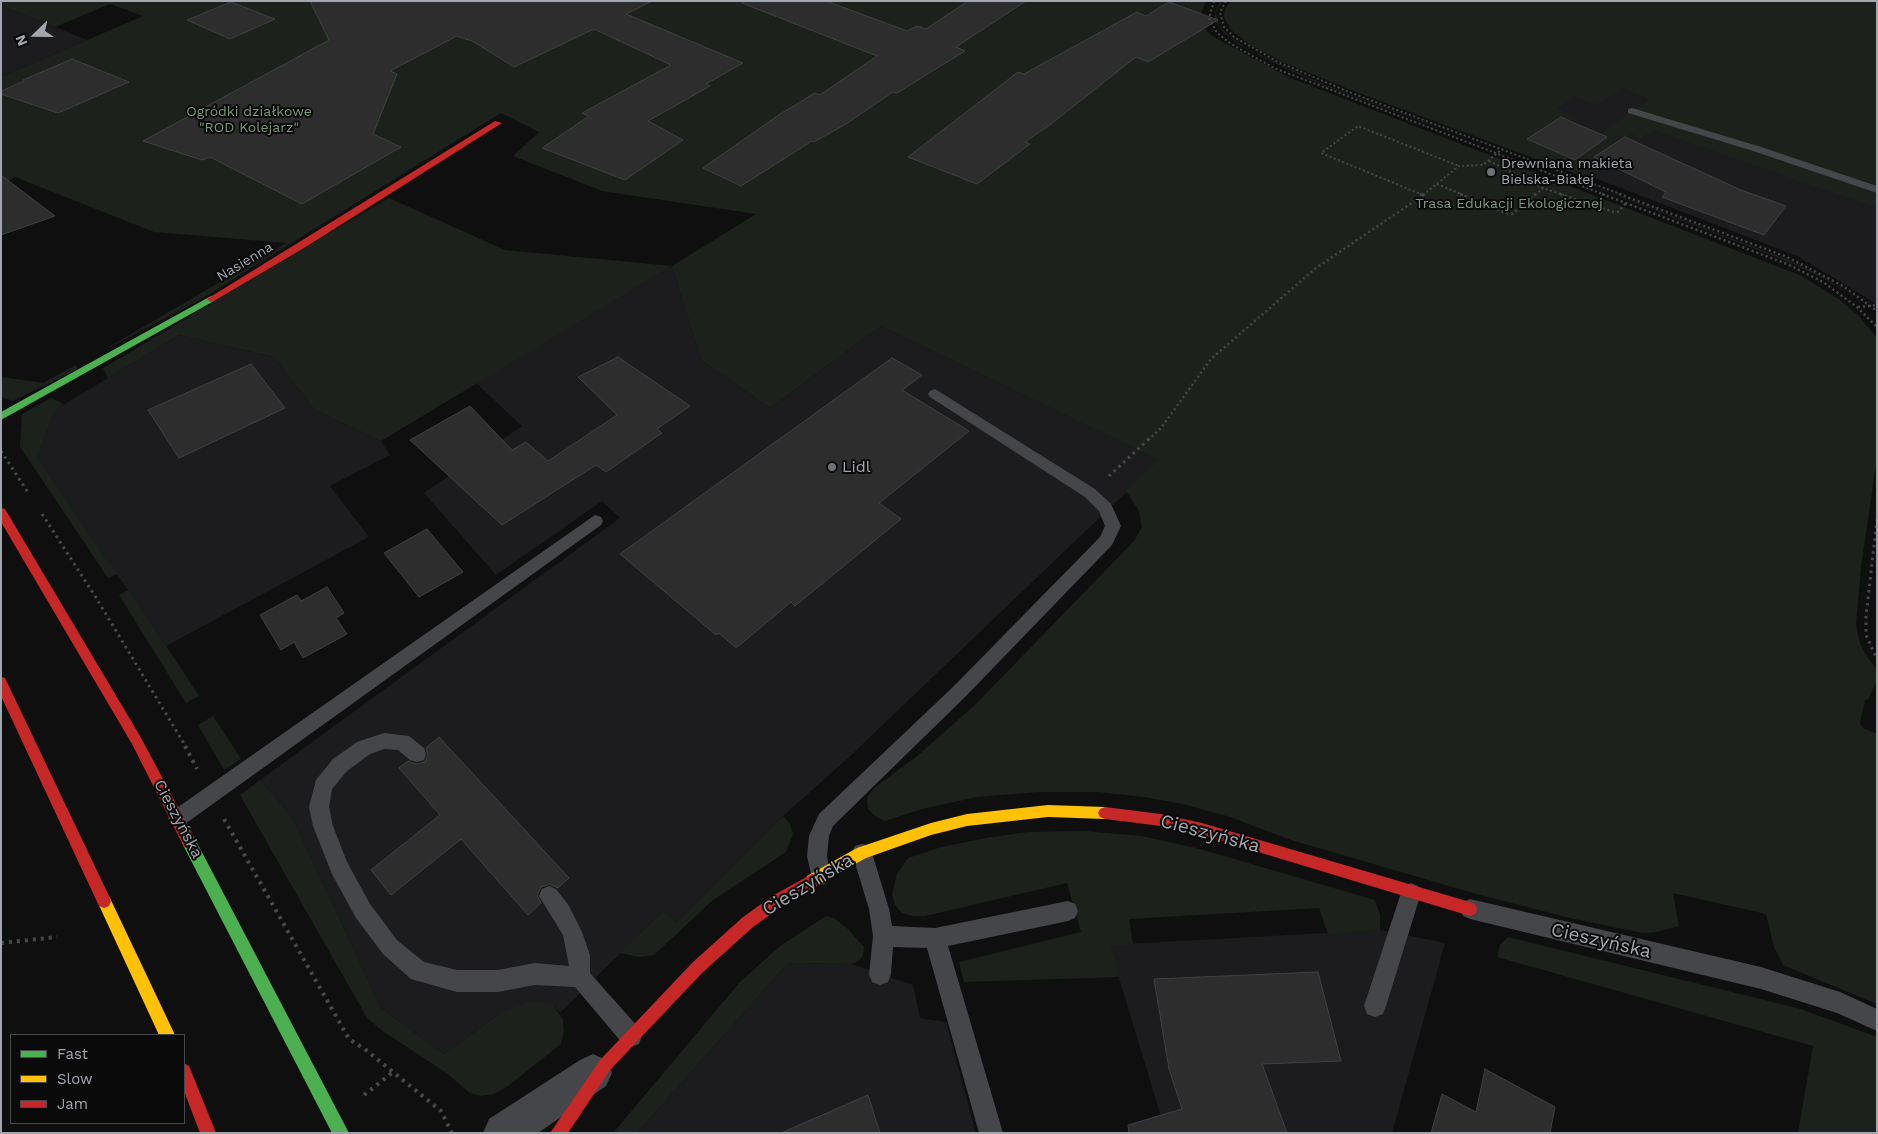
<!DOCTYPE html>
<meta charset="utf-8">
<style>
body{margin:0}
#map{position:relative;width:1878px;height:1134px;overflow:hidden;background:#0f0f10;font-family:"Work Sans",sans-serif}
canvas{display:block}
.frame{position:absolute;inset:0;border:2px solid #a2a7af;pointer-events:none}
.legend{position:absolute;left:10px;top:1034px;width:175px;height:90px;box-sizing:border-box;background:#0a0a0b;border:1px solid #47494d;margin:0;padding:6px 9px;list-style:none;font-size:15px;color:#a2a7af}
.legend li{display:flex;align-items:center;gap:10px;height:25px}
.legend b{width:25px;border:1px solid #47494d}
.north{position:absolute;left:10px;top:10px;width:50px;height:50px;-webkit-text-stroke:4px #0a0a0b;paint-order:stroke;rotate:248deg;font-size:14px;font-weight:700;line-height:20px;text-align:center;color:#a2a7af}
.north::after{content:'';display:block;margin:auto;width:18px;height:22px;background:#a2a7af;clip-path:polygon(50% 0,100% 100%,50% 72%,0 100%)}
</style>
<div id="map">
<canvas width="1878" height="1134"></canvas>
<div class="frame"></div>
<ul class="legend">
<li><b style="height:6px;background:#4caf50"></b>Fast</li>
<li><b style="height:6px;background:#ffc107"></b>Slow</li>
<li><b style="height:6px;background:#c62828"></b>Jam</li>
</ul>
<div class="north">N</div>
</div>
<script>
const g = document.querySelector('canvas').getContext('2d');
g.lineJoin = 'round';
function fill(path, color) { g.fillStyle = color; g.fill(path, 'evenodd'); }
const toPath = rows => new Path2D(rows.map(r => 'M' + r).join(''));
function stroke(path, color, width, dash) { g.strokeStyle = color; g.lineWidth = width; g.lineCap = dash ? 'butt' : 'round'; g.setLineDash(dash || []); g.stroke(path); }
function label(font, color, halo, rows, align = 'center') {
  g.font = font + ' "Work Sans",sans-serif'; g.lineWidth = 4; g.setLineDash([]); g.textBaseline = 'middle'; g.strokeStyle = halo; g.fillStyle = color; for (const [text, x, y, turn = 0] of rows) {
    g.save(); g.translate(x, y); g.rotate((+turn || 0) * Math.PI / 180); g.textAlign = isNaN(turn) ? turn : align; if (halo) g.strokeText(text, 0, 0); g.fillText(text, 0, 0); g.restore();
  }
}
fill(toPath([
 [1877,1,1877,306,1872,301,1797,256,1540,157,1367,96,1279,61,1318,23],
 [1,6,55,27,87,40,1,77],
 [672,266,701,360,770,408,881,326,1160,460,847,759,783,816,675,924,663,911,560,1013,553,1005,502,1012,444,1054,381,1008,292,817,260,780,620,518,602,501,496,575,424,493,522,426,476,383],
 [179,335,274,357,315,410,381,441,390,455,330,486,369,537,166,646,37,457,55,410],
 [1380,930,1445,943,1392,1133,1166,1133,1109,945],
 [788,963,851,964,913,985,920,1018,946,1022,976,1133,637,1133]
]), '#1c1c1e');
fill(toPath([
 [1,1,1206,1,1201,14,1204,28,1212,36,1288,77,1802,276,1840,300,1859,316,1877,338,1877,458,1861,567,1856,624,1859,640,1864,652,1877,670,1877,680,1868,699,1865,700,1860,723,1863,728,1877,734,1877,1004,1783,965,1774,947,1766,914,1673,893,1679,926,1656,932,1642,933,1570,918,1480,895,1291,840,1230,817,1183,804,1144,797,1098,792,1039,792,977,797,922,809,885,821,875,816,868,809,867,798,875,787,916,757,975,705,1134,541,1142,527,1139,511,1126,491,1159,460,881,326,770,408,701,360,672,266,381,441,315,410,274,357,179,335,108,378,103,368,389,198,505,250,672,266,756,214,602,191,513,156,539,132,501,113,200,300,99,353,286,243,154,232,15,177,1,185,1,77,143,16,110,4,55,27,1,6],
 [1220,1,1222,1,1216,13,1219,25,1230,37,1250,50,1323,84,1494,148,1322,85,1266,59,1238,44,1223,32,1215,20,1215,13],
 [1231,1,1877,1,1877,208,1653,130,1641,138,1631,133,1622,139,1620,152,1584,177,1351,90,1281,61,1252,46,1231,30,1224,17,1225,9],
 [1622,88,1650,99,1600,134,1607,137,1575,160,1528,139,1560,117,1572,122,1577,118,1557,109,1574,96,1595,105],
 [1519,158,1786,259,1822,276,1856,298,1821,277,1784,260],
 [76,365,78,369,13,401,1,397,1,377,43,383],
 [51,398,64,404,55,410,37,457,117,574,108,578,20,447,22,414],
 [128,590,166,646,199,696,186,703,119,595],
 [213,716,241,759,224,770,198,725],
 [260,780,292,817,381,1008,444,1054,502,1012,533,1001,553,1005,563,1020,564,1031,561,1044,508,1086,494,1094,481,1096,470,1093,445,1072,384,1032,367,1018,240,795],
 [783,816,790,824,793,834,786,852,713,900,654,955,639,957,620,953,663,911,676,923],
 [1084,831,1142,836,1200,849,1375,900,1380,915,1380,930,1328,934,1319,908,1129,919,1133,945,1110,946,1120,977,964,982,959,962,1081,932,1067,883,925,916,913,916,902,913,895,905,892,894,897,874,908,858,938,848,985,838,1028,832],
 [826,916,834,918,849,930,864,947,863,955,859,961,851,964,788,963,637,1133,613,1133,740,982,780,946],
 [1508,937,1801,1009,1877,1037,1877,1133,1798,1133,1813,1046,1497,957,1500,945]
]), '#1c211c');
const building = toPath([
 [310,1,652,1,626,14,743,63,706,84,710,86,648,121,683,140,625,180,542,148,589,116,582,113,671,65,594,29,514,67,474,42,457,36,390,71,397,74,373,134,401,147,302,204,210,157,202,160,143,141,329,40,310,1],
 [742,1,826,1,907,31,917,26,926,29,968,1,1026,1,956,47,965,51,897,93,893,92,846,124,814,142,812,141,741,186,703,168,780,114,815,93,820,95,877,56,742,3,742,1],
 [231,2,275,19,230,39,187,20,231,2],
 [1169,2,1218,20,1148,62,1136,57,1051,124,1025,142,1030,144,977,184,908,157,1018,72,1024,74,1137,12,1146,16,1169,2],
 [72,59,129,82,58,113,1,94,1,91,24,81,23,80,72,59],
 [1561,117,1572,122,1607,137,1575,160,1527,139,1561,117],
 [1625,137,1741,190,1786,206,1764,235,1662,197,1666,192,1594,157,1625,137],
 [1,175,55,216,1,235,1,175],
 [618,357,690,406,657,429,662,433,606,472,596,465,502,525,410,440,470,406,512,450,526,442,548,461,617,415,578,377,618,357],
 [892,358,922,375,902,390,969,431,879,503,901,519,795,606,791,602,736,648,719,633,716,635,620,554,892,358],
 [251,364,285,408,179,458,148,410,251,364],
 [427,529,463,572,419,597,384,553,427,529],
 [327,587,344,613,336,618,347,634,303,658,294,642,281,650,260,615,297,595,301,601,327,587],
 [439,737,569,878,558,888,550,884,541,887,537,895,541,903,528,915,461,839,391,895,371,870,440,815,399,768,408,761,416,764,425,762,428,755,426,748,439,737],
 [1318,972,1341,1061,1262,1064,1287,1133,1129,1133,1128,1125,1182,1109,1169,1069,1154,979,1318,972],
 [1485,1069,1555,1107,1550,1133,1431,1133,1442,1094,1476,1112,1485,1069],
 [868,1095,880,1133,781,1133,868,1095]
]);
fill(building, '#2d2d2e');
stroke(building, '#3f4043', 1);
stroke(toPath([
 [1214,1,1209,18,1217,33,1231,44,1274,68,1605,195],
 [1226,1,1220,12,1224,27,1234,37,1278,62,1349,92,1623,195],
 [1489,161,1543,188],
 [1437,184,1463,195],
 [1423,195,1321,153,1358,126,1459,166],
 [1423,195,1459,166,1483,165,1502,149],
 [1535,195,1543,188,1564,195]
]), '#46484a', 2, [2, 2.5]);
stroke(toPath([
 [1420,194,1423,195],
 [1460,194,1509,214,1512,214,1536,194],
 [1560,194,1614,212,1618,212,1626,203],
 [1602,194,1787,264,1823,282,1857,307,1877,327],
 [1619,194,1787,257,1843,286,1877,311],
 [1858,307,1877,305],
 [1148,440,1161,428,1211,359,1316,268,1425,194]
]), '#46484a', 2.5, [2, 3]);
stroke(toPath([
 [1,451,29,494],
 [1109,476,1150,438],
 [42,514,95,596,186,747],
 [1877,519,1866,616,1866,635,1877,659]
]), '#46484a', 3, [2.5, 4]);
stroke(toPath([
 [185,746,197,769],
 [224,819,349,1039,366,1050,441,1111,452,1133],
 [1,943,57,937],
 [364,1095,392,1073]
]), '#46484a', 4, [3, 5]);
fill(toPath([
 [1632,108,1758,146,1877,186,1877,193,1750,150,1628,113,1628,109,1632,108],
 [935,389,1095,489,1111,504,1121,526,1112,545,966,696,833,826,829,836,827,856,830,876,827,883,820,886,813,883,807,856,809,836,819,814,954,686,1100,537,1105,526,1099,511,1085,497,930,397,928,394,930,391,935,389],
 [595,515,601,517,603,521,601,525,185,824,178,827,171,824,168,818,171,812,595,515],
 [384,733,409,736,424,748,426,754,424,760,417,762,410,760,398,750,384,749,370,754,347,771,332,789,329,807,333,826,347,862,370,904,397,940,424,962,457,970,498,970,535,963,569,966,563,935,539,896,542,889,549,886,556,889,569,906,582,932,590,955,590,973,639,1028,642,1036,639,1044,631,1047,623,1044,575,987,535,985,498,992,457,992,411,979,383,954,356,918,332,874,313,826,309,807,316,780,333,759,357,742,384,733],
 [862,844,869,846,872,853,889,909,892,926,935,928,1068,901,1075,904,1078,911,1075,918,1068,921,948,946,1003,1133,979,1133,927,948,893,947,891,974,888,982,880,985,872,982,869,974,873,936,869,909,852,853,855,846,862,844],
 [1411,883,1418,886,1421,893,1386,1006,1383,1014,1375,1017,1367,1014,1364,1006,1401,893,1404,886,1411,883],
 [1470,899,1761,967,1840,992,1877,1009,1877,1031,1837,1013,1761,989,1470,919,1463,916,1460,909,1463,902,1470,899]
]), '#454649');
fill(toPath([
 [593,1054,606,1060,612,1073,606,1086,538,1133,483,1133,489,1119,580,1060,593,1054]
]), '#454649');
fill(toPath([
 [211,296,214,297,214,301,1,420,1,412,211,296],
 [189,836,194,837,349,1133,332,1133,184,847,182,842,184,837,189,836]
]), '#4caf50');
fill(toPath([
 [1048,805,1105,807,1110,809,1112,813,1110,817,1105,819,1048,817,967,826,931,835,866,858,812,888,807,886,805,881,807,876,857,848,931,823,967,814,1048,805],
 [104,894,109,896,175,1035,159,1035,97,901,99,896,104,894]
]), '#ffc107');
fill(toPath([
 [495,121,502,123,304,248,214,301,211,302,207,299,495,121],
 [1,508,5,509,140,736,194,837,196,842,194,847,189,848,184,847,132,744,1,522,1,508],
 [1,677,5,678,109,896,111,901,109,906,104,908,99,906,1,696,1,677],
 [1105,807,1161,814,1202,823,1470,902,1475,904,1477,909,1475,914,1470,916,1202,835,1161,826,1105,819,1100,817,1098,813,1100,809,1105,807],
 [812,874,817,876,819,881,817,886,784,905,753,927,703,972,610,1070,568,1133,550,1133,600,1060,693,962,743,917,774,895,812,874],
 [184,1063,189,1066,216,1133,200,1133,184,1091,184,1063]
]), '#c62828');
for (const [x, y, r, color] of [
 [1491,172,5,"#6f7277"],
 [832,467,5,"#6f7277"]
]) { const dot = new Path2D(); dot.arc(x, y, r, 0, 2 * Math.PI); g.fillStyle = color; g.fill(dot); stroke(dot, '#0a0a0b', 2); }
label('14px', '#7b987a', '#0a0a0b', [
 ["Ogródki działkowe",249,112],
 ["\"ROD Kolejarz\"",249,128],
 ["Trasa Edukacji Ekologicznej",1509,204]
]);
label('14px', '#a2a7af', '#0a0a0b', [
 ["Drewniana makieta",1501,164],
 ["Bielska-Białej",1501,180]
], 'left');
label('14px', '#a2a7af', '#0a0a0b', [
 ["Nasienna",245,262,-31]
]);
label('16px', '#a2a7af', '#0a0a0b', [
 ["Lidl",842,467]
], 'left');
label('16px', '#a2a7af', '#0a0a0b', [
 ["Cieszyńska",178,819,62]
]);
label('19px', '#a2a7af', '#0a0a0b', [
 ["Cieszyńska",1210,834,15],
 ["Cieszyńska",808,885,-31],
 ["Cieszyńska",1601,941,13]
]);
</script>
